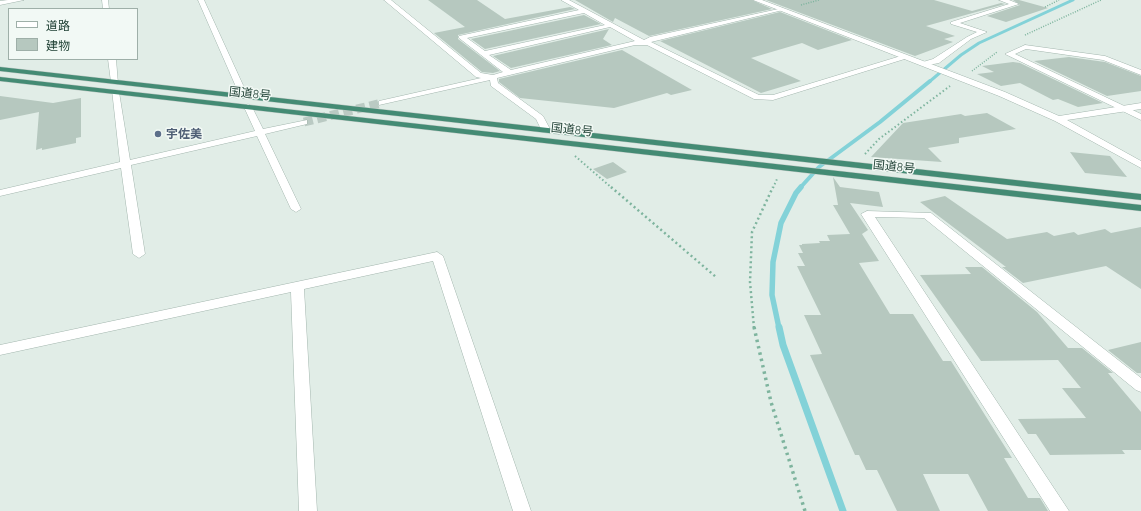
<!DOCTYPE html>
<meta charset="utf-8">
<style>
body{margin:0}
#map{position:relative;width:1141px;height:511px;overflow:hidden;background:#e1ede7;font-family:Quicksand,"Noto Sans JP",sans-serif}
canvas{display:block}
.legend{position:absolute;left:8px;top:8px;width:130px;height:52px;box-sizing:border-box;background:#f2f9f5;border:1px solid #9eafa8;margin:0;padding:5px 7px;list-style:none;font-size:12px;color:#1f4034}
.legend li{display:flex;align-items:center;gap:8px;height:20px}
.legend b{width:20px;border:1px solid #9eafa8}
</style>
<div id="map">
<canvas width="1141" height="511"></canvas>
<ul class="legend">
<li><b style="height:5px;background:#fff"></b>道路</li>
<li><b style="height:11px;background:#b6c8bf"></b>建物</li>
</ul>
</div>
<script>
const g = document.querySelector('canvas').getContext('2d');
g.lineJoin = 'round';
const toPath = rows => new Path2D(rows.map(r => 'M' + r).join(''));
function stroke(path, color, width, dash) { g.strokeStyle = color; g.lineWidth = width; g.lineCap = dash ? 'butt' : 'round'; g.setLineDash(dash || []); g.stroke(path); }
function fill(path, color) { g.fillStyle = color; g.fill(path, 'evenodd'); }
function label(font, color, halo, rows, align = 'center') {
  g.font = font + ' Quicksand,"Noto Sans JP",sans-serif'; g.lineWidth = 3; g.setLineDash([]); g.textBaseline = 'middle'; g.strokeStyle = halo; g.fillStyle = color; for (const [text, x, y, turn = 0] of rows) {
    g.save(); g.translate(x, y); g.rotate((+turn || 0) * Math.PI / 180); g.textAlign = isNaN(turn) ? turn : align; if (halo) g.strokeText(text, 0, 0); g.fillText(text, 0, 0); g.restore();
  }
}
stroke(toPath([
 [929,82,961,55,979,43,1073,0]
]), '#83d2d8', 3);
stroke(toPath([
 [800,188,819,167,880,122,930,81]
]), '#83d2d8', 4);
stroke(toPath([
 [779,328,772,295,773,262,781,223,796,193,801,187]
]), '#83d2d8', 5.5);
stroke(toPath([
 [779,327,783,345,843,511]
]), '#83d2d8', 7);
fill(toPath([
 [428,0,477,0,505,19,570,7,575,9,458,35,458,39,500,71,493,73,482,72,434,33,465,27],
 [575,0,752,0,772,9,649,36,615,18,613,22],
 [766,0,934,0,972,11,1001,3,1005,4,926,26,955,36,944,39,953,42,915,56],
 [1013,0,1019,0,1048,8,1006,22,987,16,1020,5],
 [780,12,852,40,818,50,802,43,751,58,801,81,761,93,660,41],
 [584,15,601,24,485,49,471,39],
 [609,29,603,39,612,45,511,68,493,56],
 [622,50,692,90,671,95,667,93,614,108,520,98,499,82,499,79],
 [1069,57,1105,62,1141,76,1141,91,1107,96,1034,61],
 [1013,62,1020,63,1103,103,1078,107,1058,99,1053,100,1020,83,1001,86,977,74,994,72,982,66],
 [0,96,53,103,81,98,81,137,76,138,76,143,42,150,42,148,36,150,39,112,0,120],
 [987,113,1016,129,959,138,959,143,928,148,942,162,871,157,903,123,961,114,965,116],
 [1070,152,1110,156,1127,177,1085,173],
 [613,162,627,172,607,179,593,169],
 [833,177,840,187,879,192,883,207,850,203,868,230,862,234,879,261,859,263,890,314,913,314,943,361,951,361,1012,458,1004,458,1028,498,1040,498,1048,511,988,511,968,474,923,474,940,511,897,511,877,470,866,470,859,455,855,455,810,355,822,354,804,315,821,315,797,266,805,266,798,253,803,253,799,245,802,245,802,244,820,243,819,241,830,241,827,235,850,234,833,205,838,205],
 [945,196,1007,239,1047,232,1054,236,1074,232,1078,235,1105,229,1111,233,1141,227,1141,289,1106,266,1023,283,1002,267,1006,267,920,202],
 [965,267,982,267,1037,312,1068,348,1082,348,1113,373,1108,373,1141,412,1141,450,1122,450,1125,454,1050,455,1036,434,1028,434,1018,419,1086,418,1062,388,1081,388,1058,360,981,361,920,275,971,274],
 [1141,342,1141,373,1137,373,1108,350]
]), '#b6c8bf');
stroke(toPath([
 [304,122,382,103]
]), '#bacac3', 9, [9, 4.5]);
const minor = toPath([
 [8,0,24,0,0,5,0,1,8,0],
 [102,0,108,0,109,9,103,9,102,0],
 [198,0,204,0,248,96,247,98,241,98,240,96,198,0],
 [384,0,391,0,481,73,493,75,503,72,459,38,459,36,579,10,561,0,569,0,644,40,650,37,783,8,783,10,651,42,759,95,773,95,904,55,911,57,773,100,754,99,647,45,635,45,497,78,498,83,543,116,550,129,545,132,542,131,536,119,491,86,490,80,379,105,379,101,481,78,476,77,384,0],
 [584,13,605,25,485,51,467,38,584,13],
 [610,27,635,41,511,70,489,55,610,27],
 [999,0,1009,0,1019,4,960,23,987,32,971,39,939,63,923,66,923,62,933,59,967,37,977,32,951,24,951,22,1009,4,999,0],
 [1025,45,1105,56,1141,70,1141,75,1103,60,1026,49,1015,54,1141,114,1141,120,1005,54,1025,45],
 [108,59,116,59,118,84,111,82,108,59],
 [112,90,119,92,130,160,255,131,244,107,248,104,252,107,263,129,307,120,307,124,265,134,301,209,296,212,291,209,257,136,131,165,145,254,139,258,133,254,121,168,0,196,0,190,120,162,112,90],
 [867,211,931,213,1141,378,1141,392,1136,390,924,218,875,217,1069,511,1050,511,861,214,867,211],
 [437,252,443,256,531,511,513,511,433,261,304,289,317,511,299,511,291,292,0,355,0,345,437,252]
]);
const tertiary = toPath([
 [753,0,762,0,1005,92,1059,116,1141,103,1141,109,1067,120,1141,161,1141,168,1055,121,999,96,753,0]
]);
const trunk = toPath([
 [0,67,1141,194,1141,200,0,71,0,67],
 [0,77,1141,205,1141,211,0,81,0,77]
]);
stroke(minor, '#a3b6ae', 1);
stroke(tertiary, '#a3b6ae', 1);
stroke(trunk, '#c0cac6', 1);
stroke(toPath([
 [801,5,819,0],
 [1045,7,1059,0],
 [1025,35,1101,0],
 [972,71,997,52]
]), '#7eb49e', 1.5, [1, 1.5]);
stroke(toPath([
 [865,154,879,139,950,86],
 [575,156,612,188],
 [773,188,777,179]
]), '#7eb49e', 2, [1.5, 2.5]);
stroke(toPath([
 [611,187,716,277],
 [754,328,750,282,752,232,773,187]
]), '#7eb49e', 2.5, [2, 3]);
stroke(toPath([
 [754,327,771,402,805,511]
]), '#7eb49e', 3.5, [2.5, 4]);
fill(minor, '#fff');
fill(tertiary, '#fff');
fill(trunk, '#448b74');
for (const [x, y, r, color] of [
 [158,134,4,"#5c6f8a"]
]) { const dot = new Path2D(); dot.arc(x, y, r, 0, 2 * Math.PI); g.fillStyle = color; g.fill(dot); stroke(dot, '#f2f9f5', 1.5); }
label('12px', '#1f4034', '#f2f9f5', [
 ["国道8号",250,94,6],
 ["国道8号",572,130,6],
 ["国道8号",894,167,6]
]);
label('bold 12px', '#4e5e75', '#f2f9f5', [
 ["宇佐美",166,134]
], 'left');
</script>
